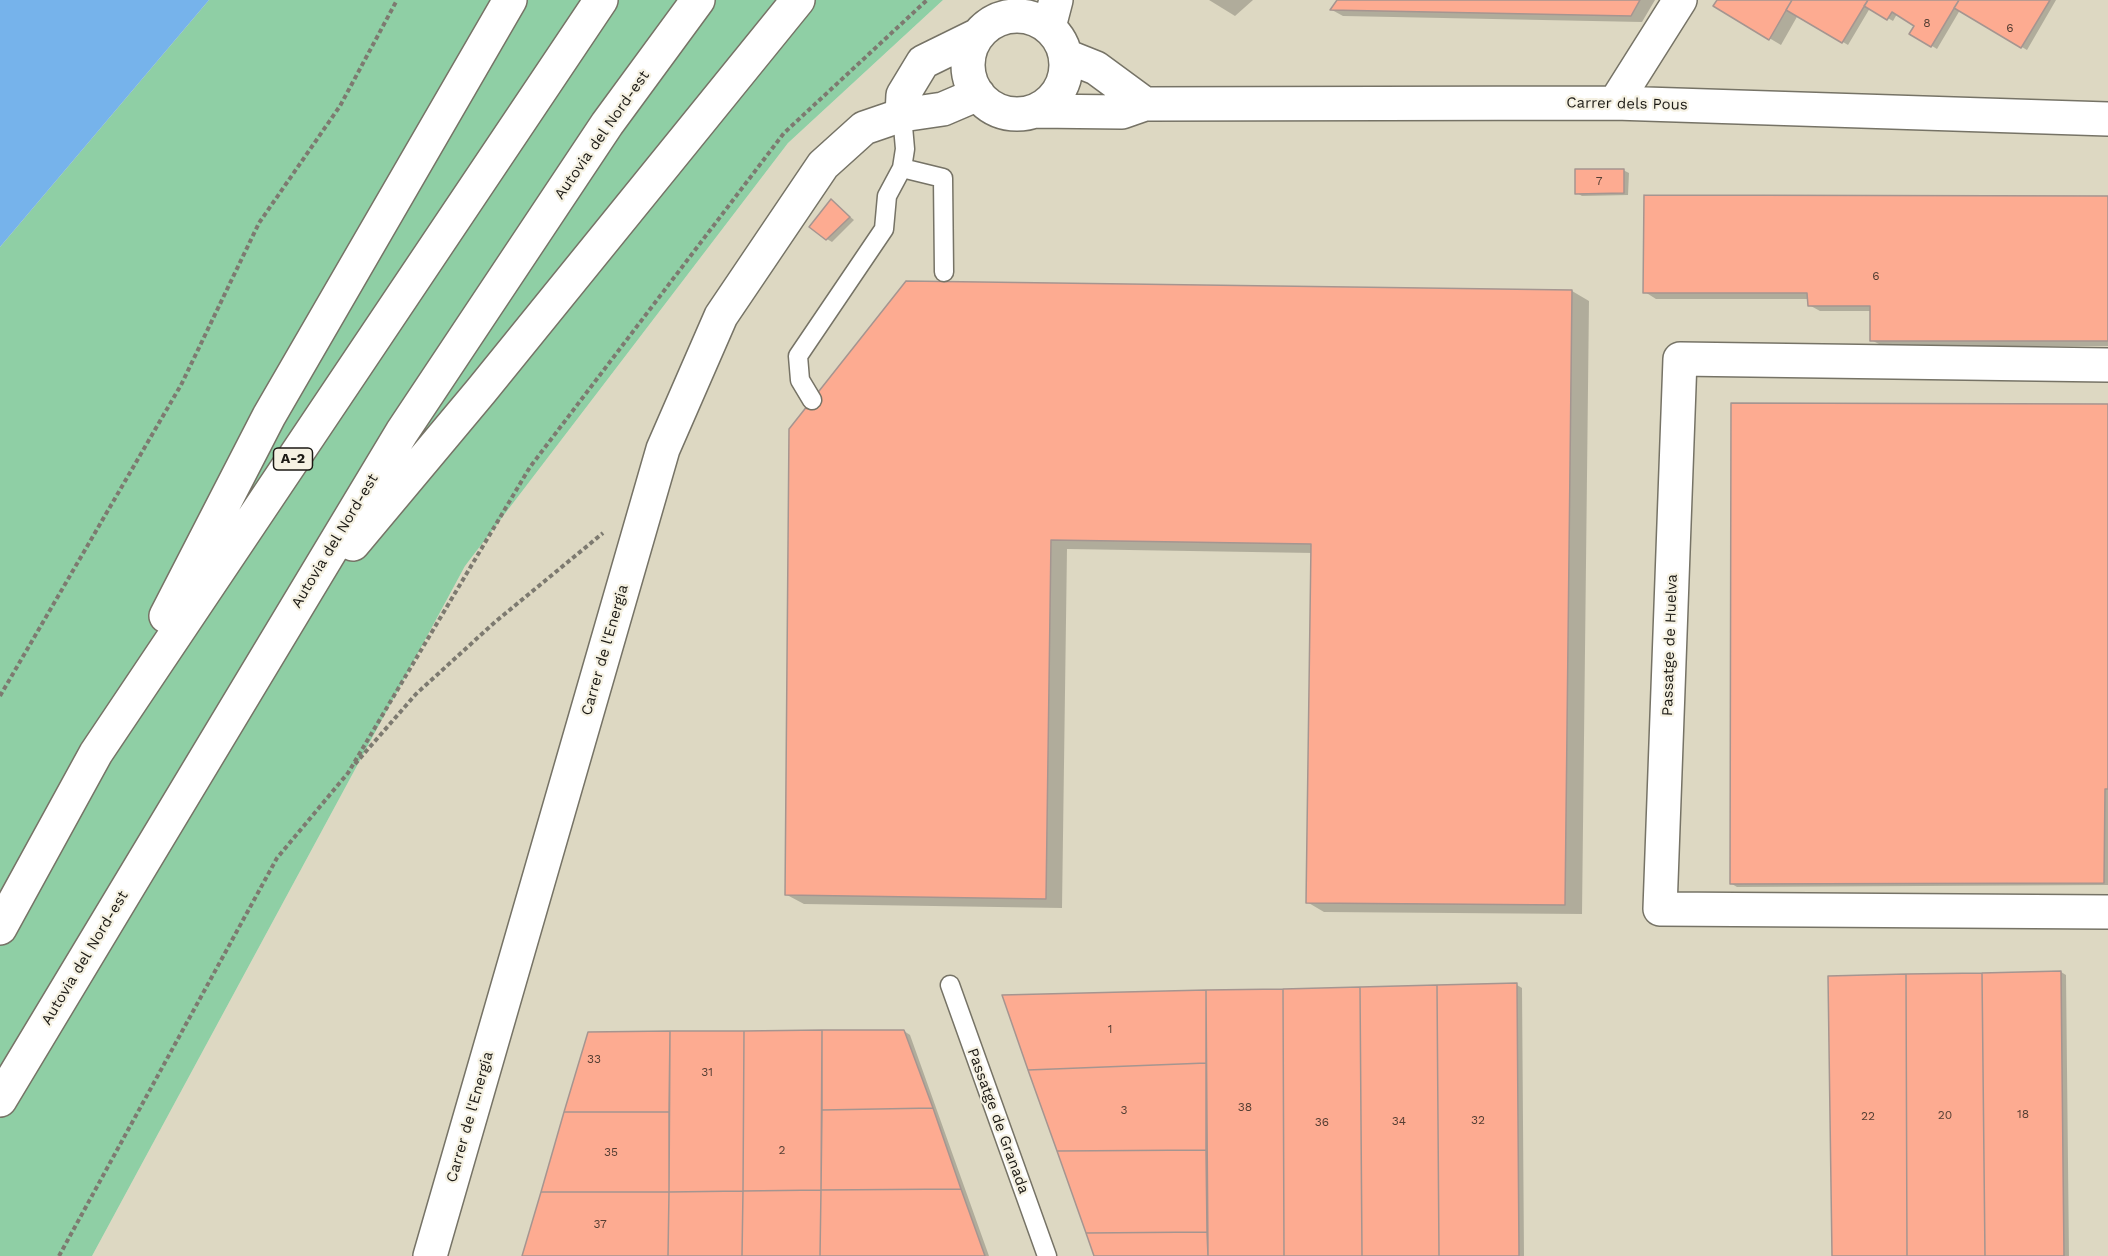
<!DOCTYPE html>
<style>
body{margin:0}
canvas{display:block;background:#e7e4d5}
</style>
<canvas width="2108" height="1256"></canvas>
<script>
const g = document.querySelector('canvas').getContext('2d');
g.lineJoin = 'round';
function fill(path, color) { g.fillStyle = color; g.fill(path, 'evenodd'); }
const toPath = rows => new Path2D(rows.map(r => 'M' + r).join(''));
function stroke(path, color, width, dash) { g.strokeStyle = color; g.lineWidth = width; g.lineCap = dash ? 'butt' : 'round'; g.setLineDash(dash || []); g.stroke(path); }
function label(font, color, halo, rows, align = 'center') {
  g.font = font + ' "Work Sans",sans-serif'; g.lineWidth = 4.5; g.setLineDash([]); g.textBaseline = 'middle'; g.strokeStyle = halo; g.fillStyle = color; for (const [text, x, y, turn = 0] of rows) {
    g.save(); g.translate(x, y); g.rotate((+turn || 0) * Math.PI / 180); g.textAlign = isNaN(turn) ? turn : align; if (halo) g.strokeText(text, 0, 0); g.fillText(text, 0, 0); g.restore();
  }
}
fill(toPath([
 [943,0,2108,0,2108,1256,92,1256,465,566,788,143]
]), '#ddd8c2');
fill(toPath([
 [209,0,943,0,788,143,465,566,92,1256,0,1256,0,247]
]), '#8fcfa5');
fill(toPath([
 [0,0,209,0,0,247]
]), '#76b3eb');
fill(toPath([
 [1209,0,1253,0,1235,16],
 [1338,0,1655,0,1642,22,1343,16,1332,10],
 [1719,0,2056,0,2027,50,1960,10,1937,49,1911,33,1916,25,1897,14,1893,21,1870,8,1848,45,1798,15,1781,45,1715,6],
 [1623,170,1629,173,1628,195,1582,196,1577,193],
 [2108,197,2108,346,1883,346,1871,340,1871,311,1820,311,1809,305,1809,299,1656,299,1645,292],
 [831,201,854,220,832,242,827,239],
 [907,283,1572,291,1589,301,1582,914,1324,912,1307,902,1313,553,1067,549,1062,908,804,904,787,895],
 [2108,405,2108,885,1737,887,1732,884],
 [2061,972,2066,975,2069,1256,1833,1256],
 [1517,985,1522,988,1524,1256,1095,1256,1004,996],
 [904,1031,910,1035,989,1256,524,1256,589,1034]
]), '#0003');
const building = toPath([
 [1337,0,1640,0,1631,16,1330,10,1337,0],
 [1717,0,1792,0,1769,40,1713,6,1717,0],
 [1792,0,1868,0,1842,43,1786,10,1792,0],
 [1868,0,1959,0,1931,47,1909,34,1914,26,1892,12,1887,20,1864,6,1868,0],
 [1959,0,2050,0,2021,48,1954,8,1959,0],
 [1575,169,1624,169,1624,193,1575,194,1575,169],
 [1644,195,2108,196,2108,341,1870,341,1870,306,1808,306,1807,293,1643,293,1644,195],
 [831,199,850,217,826,240,809,227,831,199],
 [906,281,1572,290,1565,905,1306,903,1311,544,1051,540,1046,899,785,895,789,429,906,281],
 [1731,403,2108,404,2108,789,2105,789,2104,883,1730,884,1731,403],
 [2061,971,2064,1256,1985,1256,1982,973,2061,971],
 [1982,973,1985,1256,1907,1256,1906,974,1982,973],
 [1906,974,1907,1256,1832,1256,1828,976,1906,974],
 [1517,983,1519,1256,1439,1256,1437,985,1517,983],
 [1437,985,1439,1256,1362,1256,1360,987,1437,985],
 [1360,987,1362,1256,1284,1256,1283,989,1360,987],
 [1283,989,1284,1256,1208,1256,1206,990,1283,989],
 [1206,990,1206,1063,1028,1070,1002,995,1206,990],
 [822,1030,904,1030,933,1108,822,1110,822,1030],
 [822,1030,821,1190,743,1191,744,1031,822,1030],
 [670,1031,744,1031,743,1191,669,1192,670,1031],
 [670,1031,669,1112,564,1112,588,1032,670,1031],
 [1206,1063,1206,1150,1057,1151,1028,1070,1206,1063],
 [933,1108,961,1189,821,1190,822,1110,933,1108],
 [564,1112,669,1112,669,1192,541,1192,564,1112],
 [1206,1150,1207,1232,1086,1233,1057,1151,1206,1150],
 [961,1189,985,1256,820,1256,821,1190,961,1189],
 [821,1190,820,1256,742,1256,743,1191,821,1190],
 [743,1191,742,1256,668,1256,669,1192,743,1191],
 [541,1192,669,1192,668,1256,522,1256,541,1192],
 [1207,1232,1208,1256,1094,1256,1086,1233,1207,1232]
]);
fill(building, '#fdab91');
stroke(building, '#a59590', 1.5);
const service = toPath([
 [902,168,943,178,944,272],
 [812,400,800,380,798,356,884,229,887,196,902,168,905,149,902,115],
 [950,985,1047,1256]
]);
const minor = toPath([
 '968 65a49 49 0 1 1 98 0a49 49 0 1 1-98 0Z',
 [1049,27,1056,0],
 [1066,56,1096,68,1145,104],
 [1615,103,1680,0],
 [1036,111,1122,112,1145,104,1615,103,2108,119],
 [902,115,903,95,923,62,978,35],
 [2108,365,1680,359,1660,909,2108,912],
 [430,1256,663,449,721,316,823,165,864,128,902,115,943,109,978,94]
]);
const motorway = toPath([
 [353,544,481,391,798,0],
 [166,616,269,416,510,0],
 [0,928,96,753,601,0],
 [0,1100,402,432,607,124,698,0]
]);
stroke(service, '#767366', 21);
stroke(minor, '#767366', 36);
stroke(motorway, '#767366', 36);
stroke(toPath([
 [0,696,181,385,259,223,340,106,397,0],
 [355,764,416,694,495,622,603,533],
 [59,1256,277,858,348,773,530,467,784,133,927,0]
]), '#7d7a70', 4, [4.5, 3]);
stroke(service, '#fff', 18);
stroke(minor, '#fff', 33);
stroke(motorway, '#fff', 33);
label('12px', '#543e33', null, [
 ["8",1927,23],
 ["6",2010,28],
 ["7",1599,181],
 ["6",1876,276],
 ["1",1110,1029],
 ["33",594,1059],
 ["31",707,1072],
 ["38",1245,1107],
 ["3",1124,1110],
 ["18",2023,1114],
 ["20",1945,1115],
 ["22",1868,1116],
 ["32",1478,1120],
 ["34",1399,1121],
 ["36",1322,1122],
 ["2",782,1150],
 ["35",611,1152],
 ["37",600,1224]
]);
for (const [x, y, w] of [
 [293,459,39]
]) { const box = new Path2D(); box.roundRect(x - w / 2, y - 11, w, 22, 4.5); g.fillStyle = '#f5f1e2'; g.fill(box); stroke(box, '#1b1914', 1.5); }
label('bold 14px', '#1b1914', null, [
 ["A-2",293,459]
]);
label('15px', '#1b1914', '#f5f1e2', [
 ["Carrer dels Pous",1627,104,1],
 ["Autovia del Nord-est",602,135,-55],
 ["Autovia del Nord-est",335,541,-59],
 ["Passatge de Huelva",1670,645,-88],
 ["Carrer de l'Energia",605,650,-74],
 ["Autovia del Nord-est",85,958,-59],
 ["Carrer de l'Energia",470,1117,-74],
 ["Passatge de Granada",998,1121,70]
]);
</script>
